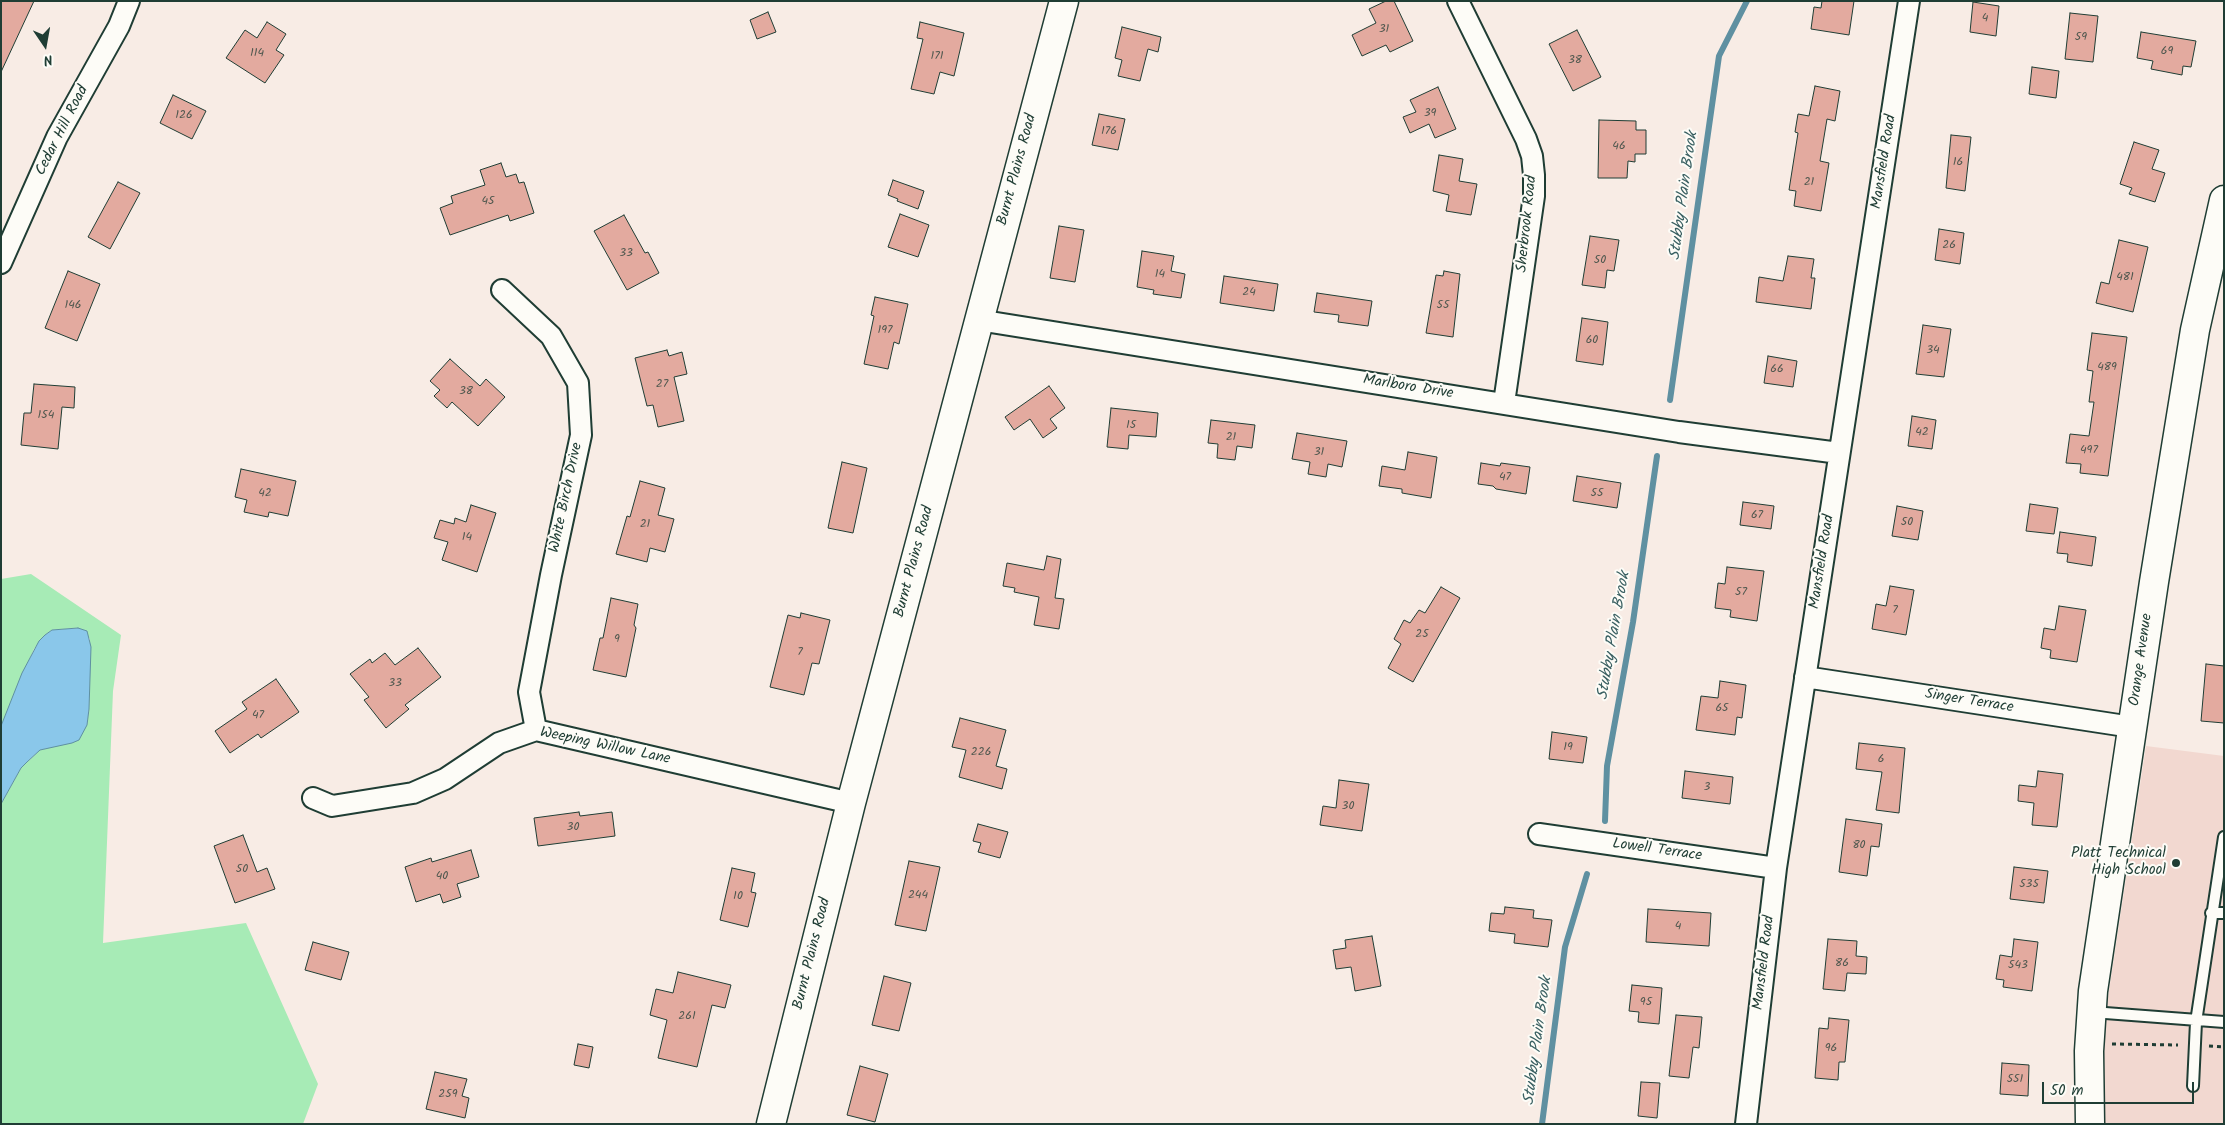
<!DOCTYPE html>
<style>
body{margin:0}
#map{position:relative;width:2225px;height:1125px;overflow:hidden;background:#f8ece5;font-family:Kalam,sans-serif}
canvas{display:block}
.frame{position:absolute;inset:0;border:2px solid #1f3d34;pointer-events:none}
.north{position:absolute;left:20px;top:20px;width:50px;height:50px;-webkit-text-stroke:4px #fdfcf7;paint-order:stroke;rotate:168deg;font-size:14px;font-weight:700;line-height:20px;text-align:center;color:#1f3d34}
.north::after{content:'';display:block;margin:auto;width:18px;height:22px;background:#1f3d34;clip-path:polygon(50% 0,100% 100%,50% 72%,0 100%)}
.scale{position:absolute;left:2042px;top:1082px;width:152px;height:22px;box-sizing:border-box;border:2px solid #1f3d34;border-top:0;padding-left:6px;font-size:15px;line-height:18px;white-space:nowrap;color:#1f3d34;-webkit-text-stroke:4px #fdfcf7;paint-order:stroke}
</style>
<div id="map">
<canvas width="2225" height="1125"></canvas>
<div class="frame"></div>
<div class="north">N</div>
<div class="scale">50 m</div>
</div>
<script>
const g = document.querySelector('canvas').getContext('2d');
g.lineJoin = 'round';
function fill(path, color) { g.fillStyle = color; g.fill(path, 'evenodd'); }
const toPath = rows => new Path2D(rows.map(r => 'M' + r).join(''));
function stroke(path, color, width, dash) { g.strokeStyle = color; g.lineWidth = width; g.lineCap = dash ? 'butt' : 'round'; g.setLineDash(dash || []); g.stroke(path); }
function label(font, color, halo, rows, align = 'center') {
  g.font = font + ' Kalam,sans-serif'; g.lineWidth = 4; g.setLineDash([]); g.textBaseline = 'middle'; g.strokeStyle = halo; g.fillStyle = color; for (const [text, x, y, turn = 0] of rows) {
    g.save(); g.translate(x, y); g.rotate((+turn || 0) * Math.PI / 180); g.textAlign = isNaN(turn) ? turn : align; if (halo) g.strokeText(text, 0, 0); g.fillText(text, 0, 0); g.restore();
  }
}
fill(toPath([
 [2146,746,2224,756,2224,1124,2105,1124,2104,1047,2107,1004]
]), '#f2d8d0');
fill(toPath([
 [31,574,121,635,113,691,103,943,246,923,318,1084,303,1124,1,1124,1,804,21,768,40,750,48,748,87,725,89,709,90,639,78,628,52,630,45,635,34,649,1,726,1,579]
]), '#a7ebb6');
const water = toPath([
 [78,628,87,631,91,647,89,709,87,725,79,740,72,743,40,750,27,762,21,768,1,804,1,726,22,673,39,641,45,635,52,630,78,628]
]);
fill(water, '#8ac7ea');
stroke(water, '#5f90a1', 1);
stroke(toPath([
 [1670,400,1719,56,1747,1],
 [1605,821,1607,766,1633,622,1657,456],
 [1542,1124,1565,947,1587,874]
]), '#5f90a1', 6);
const building = toPath([
 [1,1,34,1,1,72,1,1],
 [1386,1,1394,1,1413,41,1390,52,1386,45,1362,56,1352,35,1376,23,1369,9,1386,1],
 [1822,1,1854,1,1849,35,1811,29,1814,7,1821,8,1822,1],
 [1973,2,1999,6,1996,36,1970,32,1973,2],
 [768,12,776,32,757,39,750,20,768,12],
 [2070,13,2098,16,2093,62,2065,59,2070,13],
 [267,22,286,34,276,50,284,55,265,83,226,58,245,30,257,38,267,22],
 [920,22,964,33,954,76,940,72,934,94,911,89,923,39,917,38,920,22],
 [1122,27,1161,37,1158,52,1148,49,1140,81,1118,76,1122,60,1115,58,1122,27],
 [1577,30,1601,77,1573,91,1549,44,1577,30],
 [2141,32,2196,41,2191,67,2183,66,2182,75,2151,69,2153,61,2137,58,2141,32],
 [2032,67,2059,71,2056,98,2029,94,2032,67],
 [1815,86,1840,91,1835,121,1827,119,1820,161,1829,163,1821,211,1794,206,1796,191,1789,190,1798,133,1795,132,1798,114,1809,116,1815,86],
 [1438,87,1456,129,1435,138,1429,124,1410,133,1403,117,1416,112,1410,100,1438,87],
 [173,95,206,111,192,139,160,123,173,95],
 [1099,114,1125,119,1118,150,1092,145,1099,114],
 [1599,120,1636,121,1636,130,1646,130,1646,154,1635,154,1635,162,1628,161,1627,178,1598,178,1599,120],
 [1951,135,1971,137,1965,191,1946,188,1951,135],
 [2134,142,2159,150,2152,169,2165,173,2155,202,2129,194,2132,188,2120,184,2134,142],
 [1439,155,1463,159,1459,181,1477,184,1471,215,1446,211,1449,195,1433,191,1439,155],
 [501,163,506,177,516,174,519,183,524,182,534,213,510,221,508,215,450,235,440,208,453,203,451,196,485,185,480,170,501,163],
 [893,180,924,191,918,209,897,201,898,199,888,195,893,180],
 [118,182,140,193,110,249,88,237,118,182],
 [900,214,929,225,918,257,888,247,900,214],
 [624,215,645,253,648,252,659,273,627,290,594,231,624,215],
 [1059,226,1084,230,1075,282,1050,278,1059,226],
 [1939,229,1964,233,1960,264,1935,260,1939,229],
 [1590,236,1619,240,1614,271,1607,270,1605,288,1582,285,1590,236],
 [2119,240,2148,247,2133,312,2096,303,2101,282,2109,284,2119,240],
 [1142,251,1174,256,1171,271,1185,274,1181,298,1153,294,1154,290,1137,287,1142,251],
 [1788,256,1814,259,1811,278,1815,278,1811,309,1756,302,1759,277,1783,281,1788,256],
 [68,271,100,284,77,341,45,328,68,271],
 [1444,271,1460,274,1453,337,1426,333,1436,275,1443,276,1444,271],
 [1224,276,1278,284,1274,311,1220,303,1224,276],
 [1317,293,1372,301,1368,326,1338,322,1339,315,1314,312,1317,293],
 [875,297,908,304,899,344,894,342,888,369,864,364,874,316,871,315,875,297],
 [1582,318,1608,322,1603,365,1576,361,1582,318],
 [1923,325,1951,329,1944,377,1916,374,1923,325],
 [2092,333,2127,337,2108,476,2080,473,2081,464,2066,463,2070,434,2089,436,2094,402,2089,402,2093,371,2087,370,2092,333],
 [667,350,669,356,682,352,687,374,674,377,684,421,658,427,653,405,647,406,635,358,667,350],
 [1768,356,1797,361,1793,387,1764,383,1768,356],
 [450,359,480,386,486,379,505,397,478,426,452,402,447,408,434,396,440,390,430,381,450,359],
 [34,384,75,387,74,408,62,407,58,449,21,445,24,413,31,413,34,384],
 [1049,386,1065,408,1050,419,1057,428,1043,438,1030,419,1014,430,1005,417,1049,386],
 [1111,408,1158,413,1156,437,1129,435,1128,449,1107,447,1111,408],
 [1912,416,1936,420,1932,449,1908,446,1912,416],
 [1211,420,1255,425,1252,448,1237,446,1235,460,1217,458,1218,444,1208,443,1211,420],
 [1297,433,1347,441,1342,467,1328,464,1326,477,1308,474,1310,462,1292,459,1297,433],
 [1408,452,1437,457,1431,498,1402,493,1402,489,1379,486,1382,466,1405,470,1408,452],
 [842,462,867,468,853,533,828,528,842,462],
 [1481,463,1500,466,1501,463,1530,467,1526,494,1496,489,1493,486,1478,484,1481,463],
 [241,469,296,481,288,516,269,512,268,517,244,512,247,500,235,497,241,469],
 [1577,476,1621,483,1617,508,1573,501,1577,476],
 [640,481,665,488,658,515,674,519,665,552,650,548,647,562,616,554,627,516,630,517,640,481],
 [1743,502,1774,506,1771,529,1740,525,1743,502],
 [2030,504,2058,508,2054,534,2026,531,2030,504],
 [471,505,496,513,477,572,442,560,448,542,434,538,440,520,454,524,455,518,466,522,471,505],
 [1897,506,1923,511,1918,540,1892,536,1897,506],
 [2060,532,2096,537,2092,566,2067,562,2068,554,2057,553,2060,532],
 [1047,556,1061,559,1055,598,1064,599,1059,629,1034,625,1039,597,1014,592,1015,588,1003,586,1007,563,1044,570,1047,556],
 [1727,567,1764,571,1757,621,1730,617,1731,610,1715,608,1718,583,1725,584,1727,567],
 [1890,586,1914,590,1906,635,1872,629,1876,604,1886,606,1890,586],
 [1441,587,1460,598,1413,682,1388,668,1401,644,1394,639,1404,620,1410,623,1419,610,1425,613,1441,587],
 [611,598,638,604,634,625,636,628,626,677,593,670,600,638,603,638,611,598],
 [2059,606,2086,610,2077,662,2050,658,2051,650,2041,648,2044,628,2055,630,2059,606],
 [801,613,830,620,819,664,812,663,804,695,770,687,788,615,800,618,801,613],
 [418,648,441,677,405,705,409,709,386,728,364,700,369,697,350,674,370,659,372,663,385,653,395,665,418,648],
 [2206,664,2224,666,2224,723,2201,721,2206,664],
 [276,679,299,712,261,738,258,734,230,753,215,731,247,709,242,702,276,679],
 [1720,681,1746,685,1742,718,1737,717,1735,735,1696,730,1701,696,1718,698,1720,681],
 [960,718,1006,730,996,766,1007,769,1002,789,959,777,966,750,952,747,960,718],
 [1552,732,1587,737,1583,763,1549,759,1552,732],
 [1859,743,1905,748,1899,813,1876,810,1882,772,1856,769,1859,743],
 [1685,771,1733,777,1730,804,1682,798,1685,771],
 [2038,771,2063,774,2057,827,2032,825,2034,803,2018,801,2019,785,2036,787,2038,771],
 [1339,780,1369,784,1362,831,1320,825,1323,806,1336,808,1339,780],
 [579,812,580,816,612,812,615,836,538,846,534,818,579,812],
 [1846,819,1882,824,1879,847,1871,846,1867,876,1839,872,1846,819],
 [978,824,1008,832,1000,858,978,852,981,843,973,841,978,824],
 [243,835,257,872,267,868,275,889,235,903,214,846,243,835],
 [471,850,479,877,457,884,461,897,443,903,440,894,416,902,405,867,431,858,432,862,471,850],
 [909,861,940,867,926,931,895,925,909,861],
 [2014,867,2048,871,2044,903,2010,899,2014,867],
 [732,868,755,873,751,892,756,893,748,927,720,920,732,868],
 [1505,907,1534,910,1533,918,1552,920,1548,947,1514,943,1515,934,1489,931,1491,913,1504,914,1505,907],
 [1648,909,1711,913,1709,946,1646,942,1648,909],
 [1372,936,1381,986,1355,991,1351,967,1336,969,1333,950,1346,948,1345,940,1372,936],
 [1828,939,1857,941,1856,956,1867,957,1866,974,1847,973,1845,991,1823,989,1828,939],
 [2014,939,2038,942,2032,991,2003,987,2004,980,1996,979,2000,955,2012,957,2014,939],
 [313,942,349,952,341,980,305,970,313,942],
 [678,972,731,985,725,1008,712,1005,697,1067,658,1058,667,1020,650,1015,656,989,673,993,678,972],
 [884,976,911,983,899,1031,872,1025,884,976],
 [1632,985,1662,988,1659,1024,1638,1022,1639,1012,1629,1011,1632,985],
 [1676,1015,1702,1017,1699,1048,1693,1047,1689,1078,1669,1076,1676,1015],
 [1829,1018,1849,1020,1845,1062,1839,1062,1838,1080,1815,1078,1819,1028,1828,1029,1829,1018],
 [578,1044,593,1047,589,1068,574,1065,578,1044],
 [2002,1063,2029,1065,2028,1096,2000,1094,2002,1063],
 [860,1066,888,1074,875,1122,847,1115,860,1066],
 [435,1072,467,1079,462,1096,469,1098,465,1118,426,1109,435,1072],
 [1641,1082,1660,1083,1657,1118,1638,1116,1641,1082]
]);
fill(building, '#e3aa9f');
stroke(building, '#1f3d34', 1);
const lane = toPath([
 [2211,913,2224,913],
 [2092,1012,2224,1022],
 [2193,1086,2196,1022,2224,837]
]);
const street = toPath([
 [1458,1,1526,139,1532,156,1534,175,1534,196,1504,403],
 [1,263,57,137,119,26,129,1],
 [502,290,551,336,578,383,581,435,551,575,529,692,536,730],
 [978,320,1679,432,1839,453],
 [1805,677,2132,727],
 [313,798,332,806,413,793,445,779,499,743,536,730,851,803],
 [1539,834,1776,868],
 [1746,1124,1776,868,1909,1]
]);
const secondary = toPath([
 [771,1124,851,803,1064,1],
 [2090,1124,2089,1051,2093,991,2154,582,2195,330,2224,200]
]);
stroke(lane, '#1f3d34', 14);
stroke(street, '#1f3d34', 24);
stroke(secondary, '#1f3d34', 31);
stroke(toPath([
 [2112,1044,2178,1045],
 [2209,1046,2224,1047]
]), '#1f3d34', 3, [4, 4]);
stroke(lane, '#fdfcf7', 10);
stroke(street, '#fdfcf7', 20);
stroke(secondary, '#fdfcf7', 28);
for (const [x, y, r, color] of [
 [2176,863,5,"#1f3d34"]
]) { const dot = new Path2D(); dot.arc(x, y, r, 0, 2 * Math.PI); g.fillStyle = color; g.fill(dot); stroke(dot, '#fdfcf7', 2); }
label('12px', '#50584f', null, [
 ["4",1985,19],
 ["31",1384,30],
 ["59",2081,38],
 ["69",2167,52],
 ["114",257,54],
 ["171",937,57],
 ["38",1575,61],
 ["39",1430,114],
 ["126",184,116],
 ["176",1109,132],
 ["46",1619,147],
 ["16",1958,163],
 ["21",1809,183],
 ["45",488,202],
 ["26",1949,246],
 ["33",626,254],
 ["50",1600,261],
 ["14",1160,275],
 ["481",2125,278],
 ["24",1249,293],
 ["146",73,306],
 ["55",1443,306],
 ["197",885,331],
 ["60",1592,341],
 ["34",1933,351],
 ["489",2107,368],
 ["66",1777,370],
 ["27",662,385],
 ["38",466,392],
 ["154",46,416],
 ["15",1131,426],
 ["42",1922,433],
 ["21",1231,438],
 ["497",2089,451],
 ["31",1319,453],
 ["47",1505,478],
 ["42",265,494],
 ["55",1597,494],
 ["67",1757,516],
 ["50",1907,523],
 ["21",645,525],
 ["14",467,538],
 ["57",1741,593],
 ["7",1895,611],
 ["25",1422,635],
 ["9",617,640],
 ["7",800,653],
 ["33",395,684],
 ["65",1722,709],
 ["47",258,716],
 ["19",1568,748],
 ["226",981,753],
 ["6",1881,760],
 ["3",1707,788],
 ["30",1348,807],
 ["30",573,828],
 ["80",1859,846],
 ["50",242,870],
 ["40",442,877],
 ["535",2029,885],
 ["244",918,896],
 ["10",738,897],
 ["4",1678,927],
 ["86",1842,964],
 ["543",2018,966],
 ["95",1646,1003],
 ["261",687,1017],
 ["96",1831,1049],
 ["551",2015,1080],
 ["259",448,1095]
]);
label('15px', '#1f3d34', '#fdfcf7', [
 ["Cedar Hill Road",63,131,-63],
 ["Mansfield Road",1885,162,-81],
 ["Burnt Plains Road",1018,170,-75],
 ["Sherbrook Road",1528,224,-84],
 ["Marlboro Drive",1408,388,9],
 ["White Birch Drive",567,498,-78],
 ["Burnt Plains Road",915,562,-75],
 ["Mansfield Road",1823,562,-81],
 ["Orange Avenue",2142,660,-82],
 ["Singer Terrace",1969,702,9],
 ["Weeping Willow Lane",605,747,12],
 ["Lowell Terrace",1657,851,8],
 ["Burnt Plains Road",813,954,-76],
 ["Mansfield Road",1765,963,-83]
]);
label('15px', '#1f3d34', '#fdfcf7', [
 ["Platt Technical",2166,854],
 ["High School",2166,871]
], 'right');
label('italic 16px', '#3a6062', '#fdfcf7', [
 ["Stubby Plain Brook",1685,196,-82],
 ["Stubby Plain Brook",1615,636,-80],
 ["Stubby Plain Brook",1539,1041,-82]
]);
</script>
